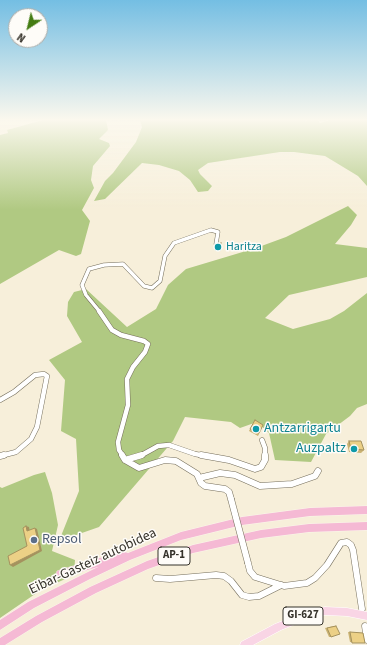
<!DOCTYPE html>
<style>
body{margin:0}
#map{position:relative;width:367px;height:645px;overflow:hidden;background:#f7efda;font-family:"Source Sans 3",sans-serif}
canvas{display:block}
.north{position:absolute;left:8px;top:8px;width:40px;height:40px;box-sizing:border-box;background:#fefcf8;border:1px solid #aeaba6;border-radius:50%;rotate:215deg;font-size:11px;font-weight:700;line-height:16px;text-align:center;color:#35322a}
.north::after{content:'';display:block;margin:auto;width:14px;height:18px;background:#447c12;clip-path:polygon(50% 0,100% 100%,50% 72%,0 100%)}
</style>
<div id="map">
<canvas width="367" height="645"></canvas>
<div class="north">N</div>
</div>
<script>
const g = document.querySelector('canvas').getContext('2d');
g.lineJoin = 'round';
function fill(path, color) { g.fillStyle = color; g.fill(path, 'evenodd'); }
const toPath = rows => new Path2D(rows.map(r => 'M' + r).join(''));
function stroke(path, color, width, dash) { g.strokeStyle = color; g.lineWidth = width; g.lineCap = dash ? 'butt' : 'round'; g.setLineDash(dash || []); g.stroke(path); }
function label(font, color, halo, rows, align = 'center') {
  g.font = font + ' "Source Sans 3",sans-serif'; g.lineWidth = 3; g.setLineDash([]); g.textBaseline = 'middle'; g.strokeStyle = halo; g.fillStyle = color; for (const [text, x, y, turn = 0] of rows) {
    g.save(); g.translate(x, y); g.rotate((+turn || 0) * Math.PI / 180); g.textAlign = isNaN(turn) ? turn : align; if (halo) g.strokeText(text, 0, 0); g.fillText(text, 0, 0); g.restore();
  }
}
fill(toPath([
 [43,120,106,120,108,130,99,139,109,143,110,146,93,166,91,180,94,188,82,210,90,221,81,254,76,256,59,250,0,284,0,135,8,133,7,130],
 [140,120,303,120,306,122,307,120,318,120,320,123,330,120,367,120,367,186,358,176,325,156,294,152,280,152,208,163,198,170,200,174,212,186,208,191,198,192,190,180,179,171,159,165,142,163,105,199,94,201,105,181,113,173,136,142,142,127],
 [348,206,357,215,351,225,335,244,367,248,367,277,289,295,265,318,293,329,330,319,344,311,367,293,367,404,357,408,350,416,326,434,311,462,275,460,269,433,257,422,240,428,231,422,185,417,173,441,99,527,59,541,79,491,76,439,61,431,65,380,49,360,82,342,67,316,68,302,74,292,86,289,127,327,156,309,168,285,186,269,256,248,286,237],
 [45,472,52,493,58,525,52,551,75,560,74,575,41,590,0,618,0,487,2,488,34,475]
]), '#b0c982');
const minorFar2 = toPath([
 [100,312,86,295,82,285,89,269,104,265,123,264,144,286,152,288,160,281,165,256,174,243,211,230,218,232,216,244]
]);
const minorFar1 = toPath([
 [99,311,112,330,121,335,144,341,148,344,145,352,133,367,127,379,128,405,118,442,119,450,123,456],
 [0,400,14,392,35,375,44,374,47,376,37,427,31,439,16,452,0,456],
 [262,440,265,448,265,456],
 [140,456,158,446,169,445,195,454,206,456]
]);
const minor = toPath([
 [122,455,125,460,139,468,165,460,176,461,197,474,201,483,205,486,225,489,229,492,231,499],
 [201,455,229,460,255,469,261,467,265,460,265,455],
 [0,456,4,455],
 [125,460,142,455],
 [199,478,220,473,235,475,260,486,292,484,315,476,318,471],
 [248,563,250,571,255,577,284,586,307,583,315,578,327,565,341,543,347,542,351,545,353,550,362,609],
 [156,578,170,579,216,575,224,576,231,581,242,595,249,597,259,596,281,585],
 [365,626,367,640]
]);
const major = toPath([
 [325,607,347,608,367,612,367,620,347,616,325,615,313,617,281,630,253,645,240,645,241,642,275,624,313,609,325,607]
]);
const highway = toPath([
 [367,506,367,514,310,516,242,525,181,540,130,560,90,579,34,608,0,630,0,620,28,602,98,567,60,578,57,577,56,574,57,571,60,570,119,552,125,552,128,553,181,532,242,517,310,508,367,506],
 [367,522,367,530,309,532,261,538,193,553,148,569,96,593,42,622,5,645,0,645,0,638,36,616,90,587,147,561,193,545,261,530,309,524,367,522]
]);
stroke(minorFar2, '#756e5b', 4.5);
stroke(minorFar1, '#756e5b', 5.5);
stroke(minor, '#756e5b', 7);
stroke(major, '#fff', 1);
stroke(highway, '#fff', 0.5);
stroke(minorFar2, '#fff', 3.5);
stroke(minorFar1, '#fff', 4.5);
stroke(minor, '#fff', 6);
fill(major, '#f9d5e5');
fill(highway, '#f5b9d4');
const minorBridge = toPath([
 [231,499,248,563]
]);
stroke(minorBridge, '#756e5b', 7, []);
stroke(minorBridge, '#fff', 6);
fill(toPath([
 [221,243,220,249,215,249,215,246],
 [262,428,258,436,249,431,250,429],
 [349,441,364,450,361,453,349,452,347,444],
 [334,626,336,626,331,637,329,637,325,628],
 [348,632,363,633,365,643,350,642]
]), '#cbb373');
fill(toPath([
 [26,526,29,527,30,533,27,531],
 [35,528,37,529,42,551,13,567,10,565,40,550]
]), '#a5925e');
const building = toPath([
 [221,243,220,247,215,246,216,245,221,243],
 [255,420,263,425,259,433,250,429,255,420],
 [349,441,361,441,364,450,351,449,349,441],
 [26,526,27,531,35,528,40,550,10,565,8,556,27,546,23,528,26,526],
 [336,626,340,634,331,637,327,628,336,626],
 [350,632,363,633,365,643,352,643,350,632]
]);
fill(building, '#ecd086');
stroke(building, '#a5925e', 1);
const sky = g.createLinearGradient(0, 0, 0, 210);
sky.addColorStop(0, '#74bee3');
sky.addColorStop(0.57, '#fbf8ee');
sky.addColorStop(1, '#fbf8ee00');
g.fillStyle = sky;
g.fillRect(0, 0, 367, 210);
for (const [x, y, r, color] of [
 [218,247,4,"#0f9aa8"],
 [256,429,4,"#0f9aa8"],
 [354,449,4,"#0f9aa8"],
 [34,540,4,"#5c6f8a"]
]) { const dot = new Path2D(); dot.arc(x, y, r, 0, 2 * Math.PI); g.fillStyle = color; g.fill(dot); stroke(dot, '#fefcf8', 1.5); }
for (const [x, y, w] of [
 [174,556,32],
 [303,616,40]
]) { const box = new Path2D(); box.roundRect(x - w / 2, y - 9, w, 18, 3); g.fillStyle = '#fefcf8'; g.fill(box); stroke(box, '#35322a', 1); }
label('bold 11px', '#35322a', null, [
 ["AP-1",174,556],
 ["GI-627",303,616]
]);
label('12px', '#0d838f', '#fefcf8', [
 ["Haritza",226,247]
], 'left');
label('14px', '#0d838f', '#fefcf8', [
 ["Antzarrigartu",264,429],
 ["Auzpaltz",346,449,"right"]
], 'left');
label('14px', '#4e5e75', '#fefcf8', [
 ["Repsol",42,540]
], 'left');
label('14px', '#35322a', '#fefcf8', [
 ["Eibar-Gasteiz autobidea",93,562,-25]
]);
</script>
